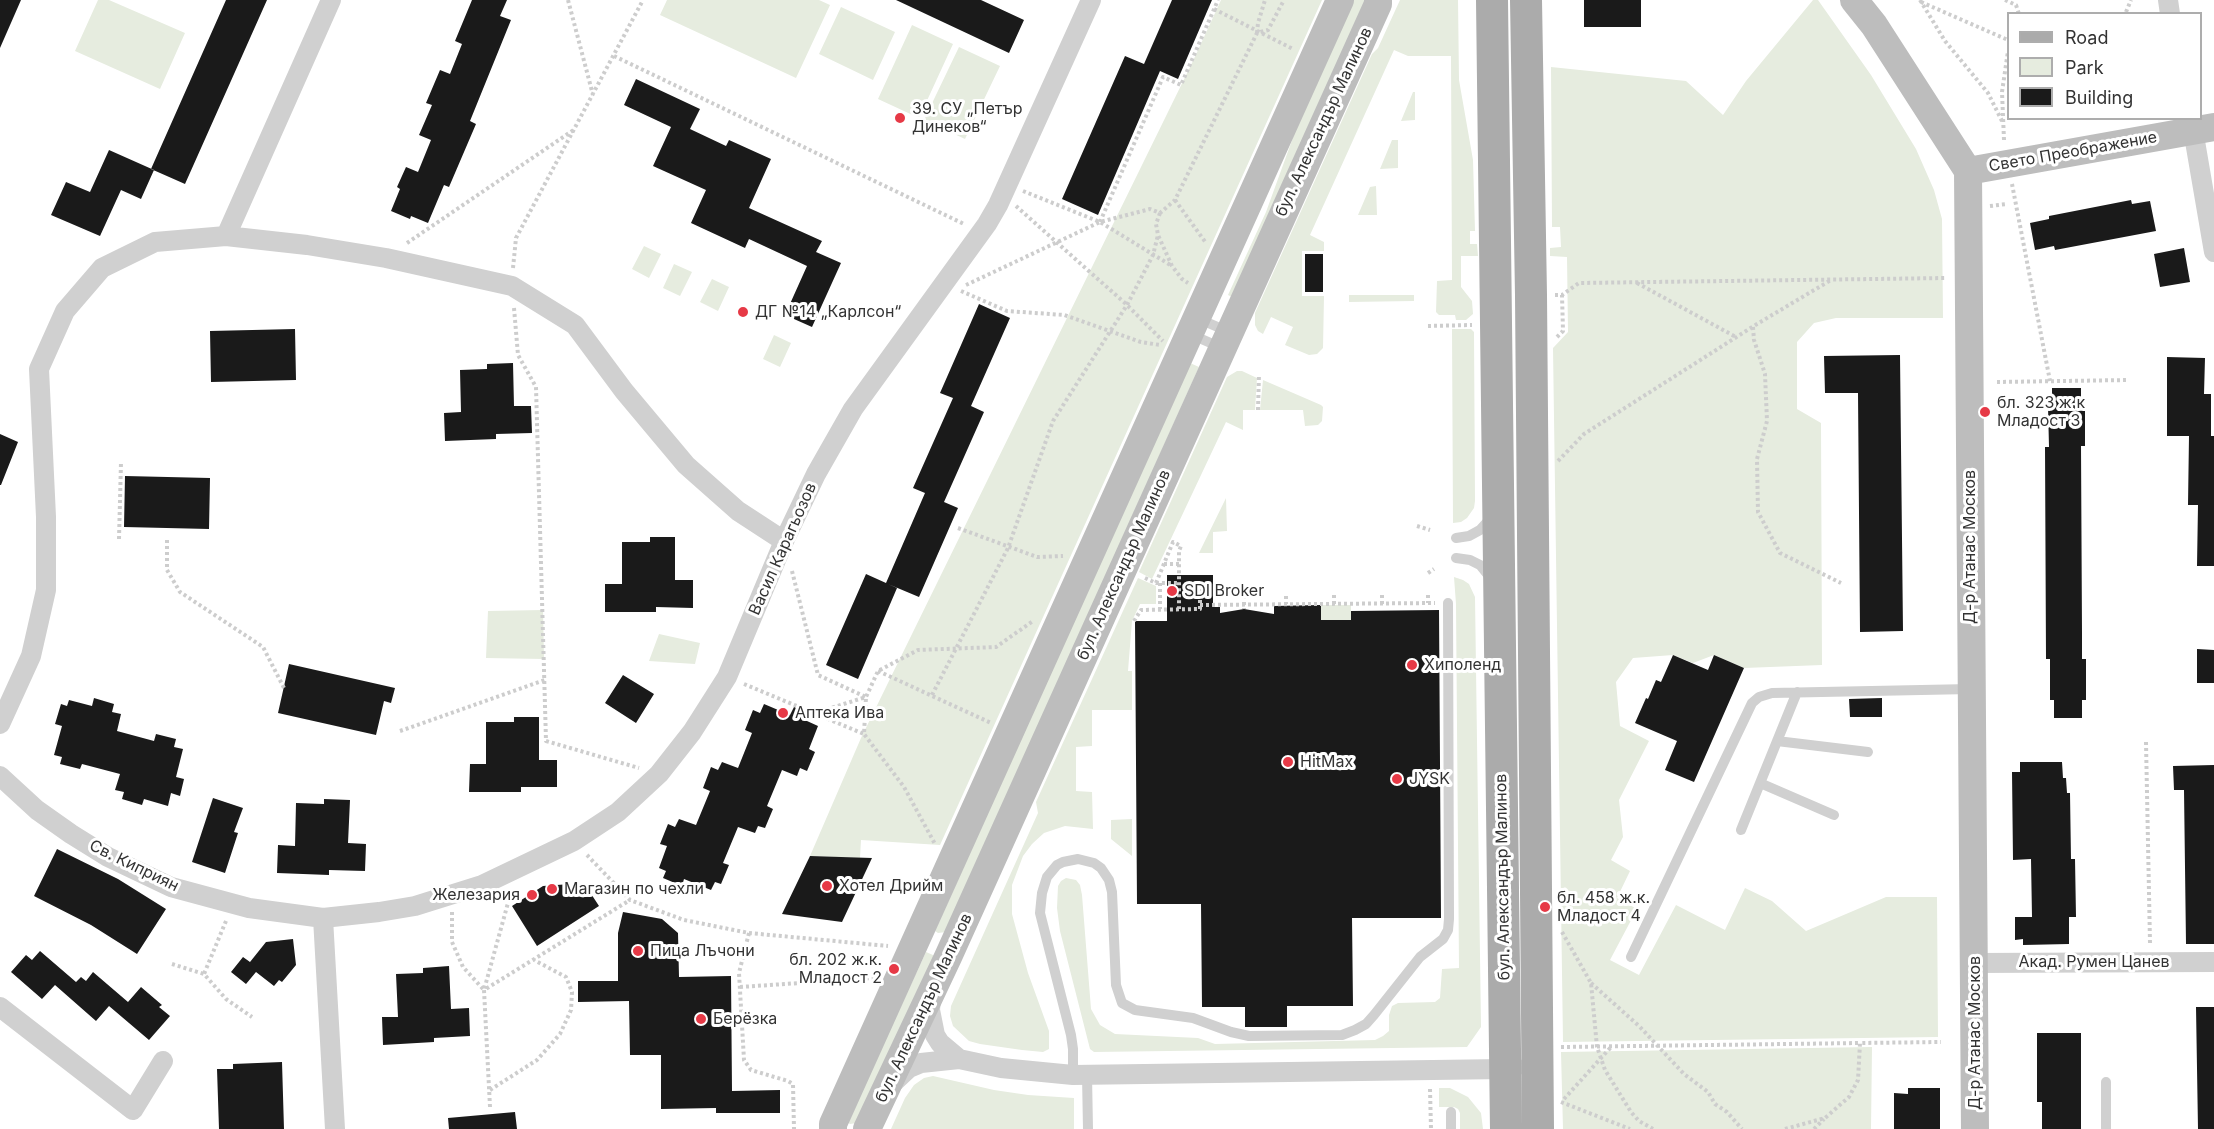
<!DOCTYPE html>
<meta charset="utf-8">
<style>
body{margin:0}
#map{position:relative;width:2214px;height:1129px;overflow:hidden;background:#fff;font-family:Inter,sans-serif}
canvas{display:block}
.legend{position:absolute;left:2007px;top:12px;width:195px;height:108px;box-sizing:border-box;background:#fff;border:2px solid #adadad;margin:0;padding:8px 10px;list-style:none;font-size:18px;color:#333}
.legend li{display:flex;align-items:center;gap:12px;height:30px}
.legend b{width:30px;border:2px solid #adadad}
</style>
<div id="map">
<canvas width="2214" height="1129"></canvas>
<ul class="legend">
<li><b style="height:8px;background:#ababab"></b>Road</li>
<li><b style="height:16px;background:#e6ecdf"></b>Park</li>
<li><b style="height:16px;background:#1a1a1a"></b>Building</li>
</ul>
</div>
<script>
const g = document.querySelector('canvas').getContext('2d');
g.lineJoin = 'round';
function fill(path, color) { g.fillStyle = color; g.fill(path, 'evenodd'); }
const toPath = rows => new Path2D(rows.map(r => 'M' + r).join(''));
function stroke(path, color, width, dash) { g.strokeStyle = color; g.lineWidth = width; g.lineCap = dash ? 'butt' : 'round'; g.setLineDash(dash || []); g.stroke(path); }
function label(font, color, halo, rows, align = 'center') {
  g.font = font + ' Inter,sans-serif'; g.lineWidth = 6; g.setLineDash([]); g.textBaseline = 'middle'; g.strokeStyle = halo; g.fillStyle = color; for (const [text, x, y, turn = 0] of rows) {
    g.save(); g.translate(x, y); g.rotate((+turn || 0) * Math.PI / 180); g.textAlign = isNaN(turn) ? turn : align; if (halo) g.strokeText(text, 0, 0); g.fillText(text, 0, 0); g.restore();
  }
}
fill(toPath([
 [98,0,109,0,185,33,160,89,75,51],
 [667,0,819,0,830,5,796,78,660,15],
 [1221,0,1322,0,940,845,861,840,860,858,810,856,861,738,1193,61],
 [1353,0,1366,0,1232,297,1228,295,1266,212,1299,121],
 [1400,0,1458,0,1459,80,1473,160,1475,231,1470,231,1470,244,1477,244,1478,256,1461,256,1461,287,1472,301,1473,314,1466,320,1456,320,1455,315,1439,315,1436,312,1437,281,1452,280,1451,56,1408,56,1394,50,1310,235,1324,242,1324,251,1302,251,1302,296,1324,296,1323,348,1317,354,1309,355,1285,345,1293,327,1271,317,1263,334,1258,331,1255,325,1255,313,1372,54,1378,48],
 [1813,0,1818,0,1871,75,1916,149,1934,190,1942,219,1943,318,1836,318,1814,323,1797,342,1797,409,1821,423,1822,665,1744,668,1714,655,1693,663,1673,655,1633,658,1616,682,1620,726,1649,741,1619,800,1623,837,1611,860,1630,871,1617,898,1637,909,1610,960,1639,975,1676,905,1725,930,1745,888,1772,901,1806,931,1886,897,1937,897,1938,1037,1563,1042,1553,348,1568,332,1567,257,1550,256,1550,248,1561,247,1560,227,1552,227,1551,67,1686,81,1723,115,1746,81],
 [841,7,895,32,873,80,819,54],
 [912,25,953,44,919,118,878,99],
 [959,47,1000,66,965,139,924,120],
 [1413,92,1415,92,1415,120,1401,121],
 [1392,140,1398,140,1398,168,1380,169],
 [1376,186,1377,215,1358,215,1370,187],
 [644,246,661,254,649,278,632,269],
 [674,264,692,272,680,296,663,288],
 [712,279,729,287,718,311,700,302],
 [1349,295,1414,295,1414,301,1349,302],
 [1452,329,1471,329,1474,332,1475,501,1474,508,1467,518,1461,522,1453,523],
 [774,335,791,343,780,367,763,359],
 [1190,363,1199,367,946,932,938,933,935,931],
 [1237,371,1242,371,1257,378,1255,410,1243,410,1243,430,1226,422,1152,579,1139,572,1227,377],
 [1263,380,1321,405,1323,407,1322,421,1318,425,1305,426,1303,410,1260,410],
 [1226,498,1227,531,1213,532,1213,553,1199,553],
 [1454,577,1463,580,1469,584,1475,597,1481,1027,1467,1047,1094,1052,1090,1049,1060,931,1057,908,1058,886,1061,881,1066,878,1076,880,1080,885,1082,895,1091,1009,1100,1025,1115,1034,1198,1038,1215,1044,1375,1040,1383,1036,1389,1031,1389,1015,1392,1006,1398,1003,1435,1002,1440,998,1442,969,1459,968,1456,604],
 [1138,578,1156,586,1156,604,1140,604,1132,621,1128,671,1132,671,1132,710,1092,710,1092,746,1076,747,1076,791,1092,792,1093,829,1065,826,1044,833,1032,844,1023,856,1012,885,1012,914,1028,973,1049,1031,1049,1049,1043,1052,1022,1050,980,1044,969,1041,953,1026,950,1016,951,1006,1038,813,1036,802],
 [1321,605,1351,605,1351,620,1321,620],
 [543,610,544,659,486,658,488,611],
 [659,634,700,643,695,664,649,661],
 [1132,819,1132,856,1111,839,1111,820],
 [926,952,933,955,934,958,857,1123,850,1124,847,1122],
 [1872,1047,1871,1129,1563,1129,1561,1052],
 [933,1076,994,1090,1028,1095,1074,1098,1074,1129,891,1129,905,1098,914,1085,924,1078],
 [1439,1088,1450,1088,1468,1097,1481,1113,1483,1129,1460,1129,1460,1113,1458,1109,1454,1107,1439,1107]
]), '#e6ecdf');
fill(toPath([
 [0,0,21,0,0,48],
 [226,0,267,0,185,184,151,169],
 [472,0,507,0,500,16,511,20,470,121,476,124,449,187,444,185,428,223,411,216,410,219,391,211,400,189,397,187,406,167,418,172,431,140,419,135,432,105,426,103,440,70,450,74,462,44,455,41],
 [896,0,981,0,1024,20,1009,53],
 [1172,0,1212,0,1178,79,1160,71,1098,215,1062,199,1125,56,1144,64],
 [1584,0,1641,0,1641,27,1584,27],
 [636,79,700,109,690,129,726,146,729,140,771,159,749,208,822,241,816,252,841,263,812,327,785,315,807,266,749,239,745,248,691,223,706,190,653,166,671,127,624,105],
 [109,150,154,170,141,199,121,190,100,236,51,215,66,182,90,192],
 [2131,200,2132,204,2150,201,2156,231,2055,250,2054,246,2035,250,2030,223,2049,219,2049,216],
 [2184,248,2190,282,2160,287,2154,254],
 [1305,254,1323,254,1323,292,1305,292],
 [979,304,1010,318,971,406,984,412,944,502,958,508,919,597,888,584,897,588,858,679,826,665,866,574,886,583,925,493,913,488,953,398,940,393],
 [295,329,296,380,211,382,210,331],
 [1900,355,1903,631,1860,632,1858,393,1825,393,1824,356],
 [2167,357,2205,358,2204,394,2211,394,2211,436,2214,436,2214,566,2197,566,2198,505,2188,505,2189,436,2167,436],
 [513,363,514,406,531,406,532,433,496,434,496,439,445,441,444,413,461,412,460,370,487,369,487,364],
 [2052,388,2081,388,2081,405,2085,405,2085,446,2081,446,2082,634,2082,659,2086,659,2086,700,2082,700,2082,718,2054,718,2054,700,2050,700,2050,659,2046,659,2045,447,2049,447,2048,406,2052,406],
 [0,434,18,442,1,485,0,485],
 [125,476,210,478,209,529,124,527],
 [650,537,675,537,675,580,693,580,693,608,656,607,656,612,605,612,605,584,622,584,622,542,650,542],
 [1167,575,1213,575,1213,607,1220,607,1220,613,1244,609,1274,614,1274,606,1321,605,1321,620,1351,620,1351,611,1439,610,1441,918,1352,918,1353,1006,1287,1006,1287,1027,1245,1027,1245,1007,1202,1007,1201,904,1137,904,1135,621,1167,621],
 [2197,649,2214,650,2214,683,2197,683],
 [1673,655,1708,670,1714,655,1744,668,1694,782,1665,770,1677,741,1635,723,1646,698,1648,699,1656,680,1661,682],
 [289,664,395,688,391,703,384,701,376,735,278,713],
 [623,675,654,694,636,723,605,703],
 [94,698,114,704,112,712,121,714,117,731,154,741,156,734,176,739,174,747,183,749,176,777,184,779,180,796,171,793,168,806,144,799,142,805,122,799,124,792,115,790,120,774,82,764,80,769,60,764,62,757,54,755,62,726,55,724,61,704,67,706,69,700,92,706],
 [1882,698,1882,717,1850,717,1849,699],
 [764,704,790,715,794,707,810,713,807,721,818,726,809,749,815,752,807,771,800,768,797,776,782,770,767,806,773,809,765,828,758,826,755,833,738,827,723,863,729,865,721,884,715,882,711,890,684,879,682,886,663,878,666,871,659,868,667,846,660,844,668,824,675,827,679,819,696,825,710,791,703,788,711,767,718,770,722,762,738,768,752,733,745,730,753,710,760,713],
 [514,717,539,717,539,760,557,760,557,787,521,787,521,792,469,792,470,764,486,764,486,722,514,722],
 [2020,762,2062,762,2063,778,2066,778,2067,793,2070,793,2071,859,2075,859,2076,917,2069,917,2069,944,2023,945,2023,939,2015,940,2015,917,2032,917,2031,859,2013,860,2012,772,2020,772],
 [2214,765,2214,944,2186,944,2184,790,2174,790,2173,766],
 [213,798,243,808,234,832,238,833,225,873,192,862],
 [324,799,350,800,348,843,366,844,365,871,329,870,329,875,277,873,278,845,295,846,296,803,324,804],
 [57,849,118,879,166,909,137,954,91,925,34,896],
 [810,856,872,858,842,922,782,914],
 [584,883,599,906,537,946,512,906,543,886],
 [623,912,662,919,678,933,679,977,731,976,732,1091,780,1090,780,1113,716,1113,716,1108,661,1109,661,1055,630,1055,629,1001,578,1002,578,981,618,981,618,933],
 [293,939,296,965,282,982,279,980,274,986,256,972,246,984,231,972,243,957,250,962,266,942],
 [40,951,76,982,81,977,86,981,93,972,128,1002,141,987,162,1005,159,1007,170,1016,149,1040,109,1006,96,1021,55,985,42,999,11,972,26,955,32,960],
 [449,966,451,1009,469,1008,470,1036,434,1038,434,1042,383,1045,382,1017,398,1017,396,974,423,973,423,968],
 [2196,1007,2214,1007,2214,1129,2198,1129],
 [2037,1033,2081,1033,2081,1129,2042,1129,2042,1102,2037,1102],
 [282,1062,284,1129,219,1129,217,1069,233,1069,233,1064],
 [1908,1088,1940,1088,1940,1129,1894,1129,1894,1093,1908,1094],
 [515,1112,517,1129,449,1129,448,1118]
]), '#1a1a1a');
stroke(toPath([
 [568,0,593,95],
 [1920,0,1945,41,1988,93,2002,121],
 [2005,0,2016,5,2019,14],
 [1921,2,2008,40],
 [1214,9,1293,49],
 [2126,12,2131,0],
 [1257,33,1258,23,1265,0],
 [614,56,964,224],
 [2004,140,2002,92,2008,51],
 [2012,184,2050,381],
 [1023,191,1100,222,1172,266],
 [1175,200,1206,243],
 [1016,206,1127,305,1163,341],
 [1990,206,2007,204],
 [1160,213,1156,224,1158,235,1172,266,1182,279,1188,283],
 [1100,222,1163,77,1181,85,1218,0],
 [407,243,575,129],
 [513,268,516,238,643,0],
 [1637,283,1736,337],
 [966,285,1100,222,1150,209,1160,213,1175,200,1257,33,1268,30,1284,0],
 [961,291,1007,311,1064,315,1141,342,1160,345],
 [1555,295,1562,295,1579,283,1946,278],
 [514,308,518,355,536,387,546,741,639,768],
 [1428,326,1472,325],
 [1753,327,1754,340,1765,374,1767,421,1757,459,1758,512,1780,553,1841,583],
 [1557,337,1563,331,1562,295],
 [1997,382,2129,380],
 [1258,410,1259,374],
 [1558,461,1584,434,1757,324,1831,280],
 [1417,526,1430,530],
 [958,528,1037,557,1063,556],
 [119,539,121,462],
 [167,540,167,570,180,592,263,647,284,688],
 [1164,564,1179,564],
 [792,571,818,675,866,697,864,734,904,787,935,844],
 [1428,573,1434,569],
 [1145,578,1156,583,1179,583],
 [1156,583,1173,542,1181,546,1179,551,1179,609],
 [1160,583,1160,609],
 [1334,595,1334,604],
 [1382,595,1382,604],
 [1428,595,1428,603],
 [1244,596,1244,609],
 [1286,596,1286,604],
 [1200,605,1435,603],
 [1134,621,1141,610,1200,609,1200,596],
 [878,671,991,723],
 [744,684,864,734],
 [932,695,1008,548,1053,421,1127,305,1153,255,1158,235],
 [815,713,866,697,878,671,918,650,996,647,1033,621],
 [400,731,545,680],
 [2146,742,2150,943],
 [587,855,630,900,684,920,749,933,888,946],
 [452,912,452,942,463,967,484,990,511,892],
 [226,921,204,974,226,999,252,1017],
 [1562,932,1591,983,1597,1047,1605,1070,1631,1112,1639,1121,1653,1129],
 [749,933,739,973,744,1060,751,1070,788,1081,793,1084,794,1129],
 [172,964,204,974],
 [1591,983,1640,1027,1684,1074,1708,1092,1715,1104,1727,1112,1742,1129],
 [740,987,874,978],
 [1561,1047,1860,1043],
 [1430,1089,1431,1129],
 [490,1090,537,1060,560,1034,571,1010,572,992,566,977,534,960],
 [1564,1099,1611,1047],
 [1561,1102,1630,1129],
 [490,1107,484,990,630,900],
 [1785,1129,1825,1118,1849,1097,1858,1080,1860,1043,1941,1042],
 [1814,1129,1824,1119]
]), '#cdcdcd', 4, [3, 3]);
stroke(toPath([
 [1197,318,1229,332],
 [1190,334,1222,348],
 [1456,538,1469,536,1480,530,1491,518],
 [1456,558,1470,560,1480,565,1492,580],
 [1777,741,1868,752],
 [1760,783,1834,815],
 [1741,830,1797,692],
 [1631,957,1752,703,1759,697,1772,693,1971,689],
 [1073,1075,1073,1049,1071,1035,1040,913,1042,893,1047,877,1057,865,1063,862,1078,859,1094,863,1101,868,1109,880,1112,892,1116,985,1122,1003,1135,1010,1193,1018,1231,1032,1249,1036,1342,1035,1355,1030,1366,1024,1374,1015,1420,957,1443,939,1448,930,1449,919,1448,603],
 [1087,1075,1088,1129],
 [2106,1082,2106,1129],
 [1451,1112,1451,1129]
]), '#d0d0d0', 10);
stroke(toPath([
 [2168,0,2170,14],
 [2191,118,2214,252],
 [226,236,331,0],
 [0,724,31,656,46,590,46,517,39,369,65,311,102,268,155,242,226,236,307,245,386,258,512,286,575,325,624,391,686,465,738,511,784,541],
 [0,776,37,810,71,834,108,857,171,887,249,908,323,918,379,912,415,906,482,885,574,841,618,812,659,774,692,732,727,677,784,541,816,474,853,409,987,224,998,205,1091,0],
 [323,918,335,1129],
 [1974,963,2214,962],
 [931,998,930,1010,935,1035,940,1043,959,1059],
 [0,1007,133,1110,163,1061],
 [893,1083,909,1068,921,1063,959,1059,1001,1068,1073,1075,1505,1069,1515,1067]
]), '#d0d0d0', 20);
stroke(toPath([
 [1854,0,1874,25,1968,171,1975,1129],
 [1968,171,2214,127],
 [833,1129,833,1124,1340,0],
 [867,1129,948,957,1378,4,1378,0]
]), '#bdbdbd', 28);
stroke(toPath([
 [1492,0,1506,1129],
 [1526,0,1531,295,1538,1129]
]), '#ababab', 32);
for (const [x, y, r, color] of [
 [900,118,6,"#e63946"],
 [743,312,6,"#e63946"],
 [1985,412,6,"#e63946"],
 [1172,591,6,"#e63946"],
 [1412,665,6,"#e63946"],
 [783,713,6,"#e63946"],
 [1288,762,6,"#e63946"],
 [1397,779,6,"#e63946"],
 [827,886,6,"#e63946"],
 [552,889,6,"#e63946"],
 [532,895,6,"#e63946"],
 [1545,907,6,"#e63946"],
 [638,951,6,"#e63946"],
 [894,969,6,"#e63946"],
 [701,1019,6,"#e63946"]
]) { const dot = new Path2D(); dot.arc(x, y, r, 0, 2 * Math.PI); g.fillStyle = color; g.fill(dot); stroke(dot, '#fff', 2); }
label('16px', '#333', '#fff', [
 ["39. СУ „Петър",912,109],
 ["Динеков“",912,127],
 ["ДГ №14 „Карлсон“",755,312],
 ["бл. 323 ж.к",1997,403],
 ["Младост 3",1997,421],
 ["SDI Broker",1184,591],
 ["Хиполенд",1424,665],
 ["Аптека Ива",795,713],
 ["HitMax",1300,762],
 ["JYSK",1409,779],
 ["Хотел Дрийм",839,886],
 ["Магазин по чехли",564,889],
 ["Железария",520,895,"right"],
 ["бл. 458 ж.к.",1557,898],
 ["Младост 4",1557,916],
 ["Пица Лъчони",650,951],
 ["бл. 202 ж.к.",882,960,"right"],
 ["Младост 2",882,978,"right"],
 ["Берёзка",713,1019]
], 'left');
label('16px', '#333', '#fff', [
 ["бул. Александър Малинов",1324,122,-65],
 ["Свето Преображение",2073,152,-10],
 ["Д-р Атанас Москов",1970,547,-90],
 ["Васил Карагьозов",783,549,-66],
 ["бул. Александър Малинов",1124,565,-66],
 ["Св. Киприян",134,866,26],
 ["бул. Александър Малинов",1503,877,-91],
 ["Акад. Румен Цанев",2094,962],
 ["бул. Александър Малинов",924,1008,-65],
 ["Д-р Атанас Москов",1975,1033,-90]
]);
</script>
